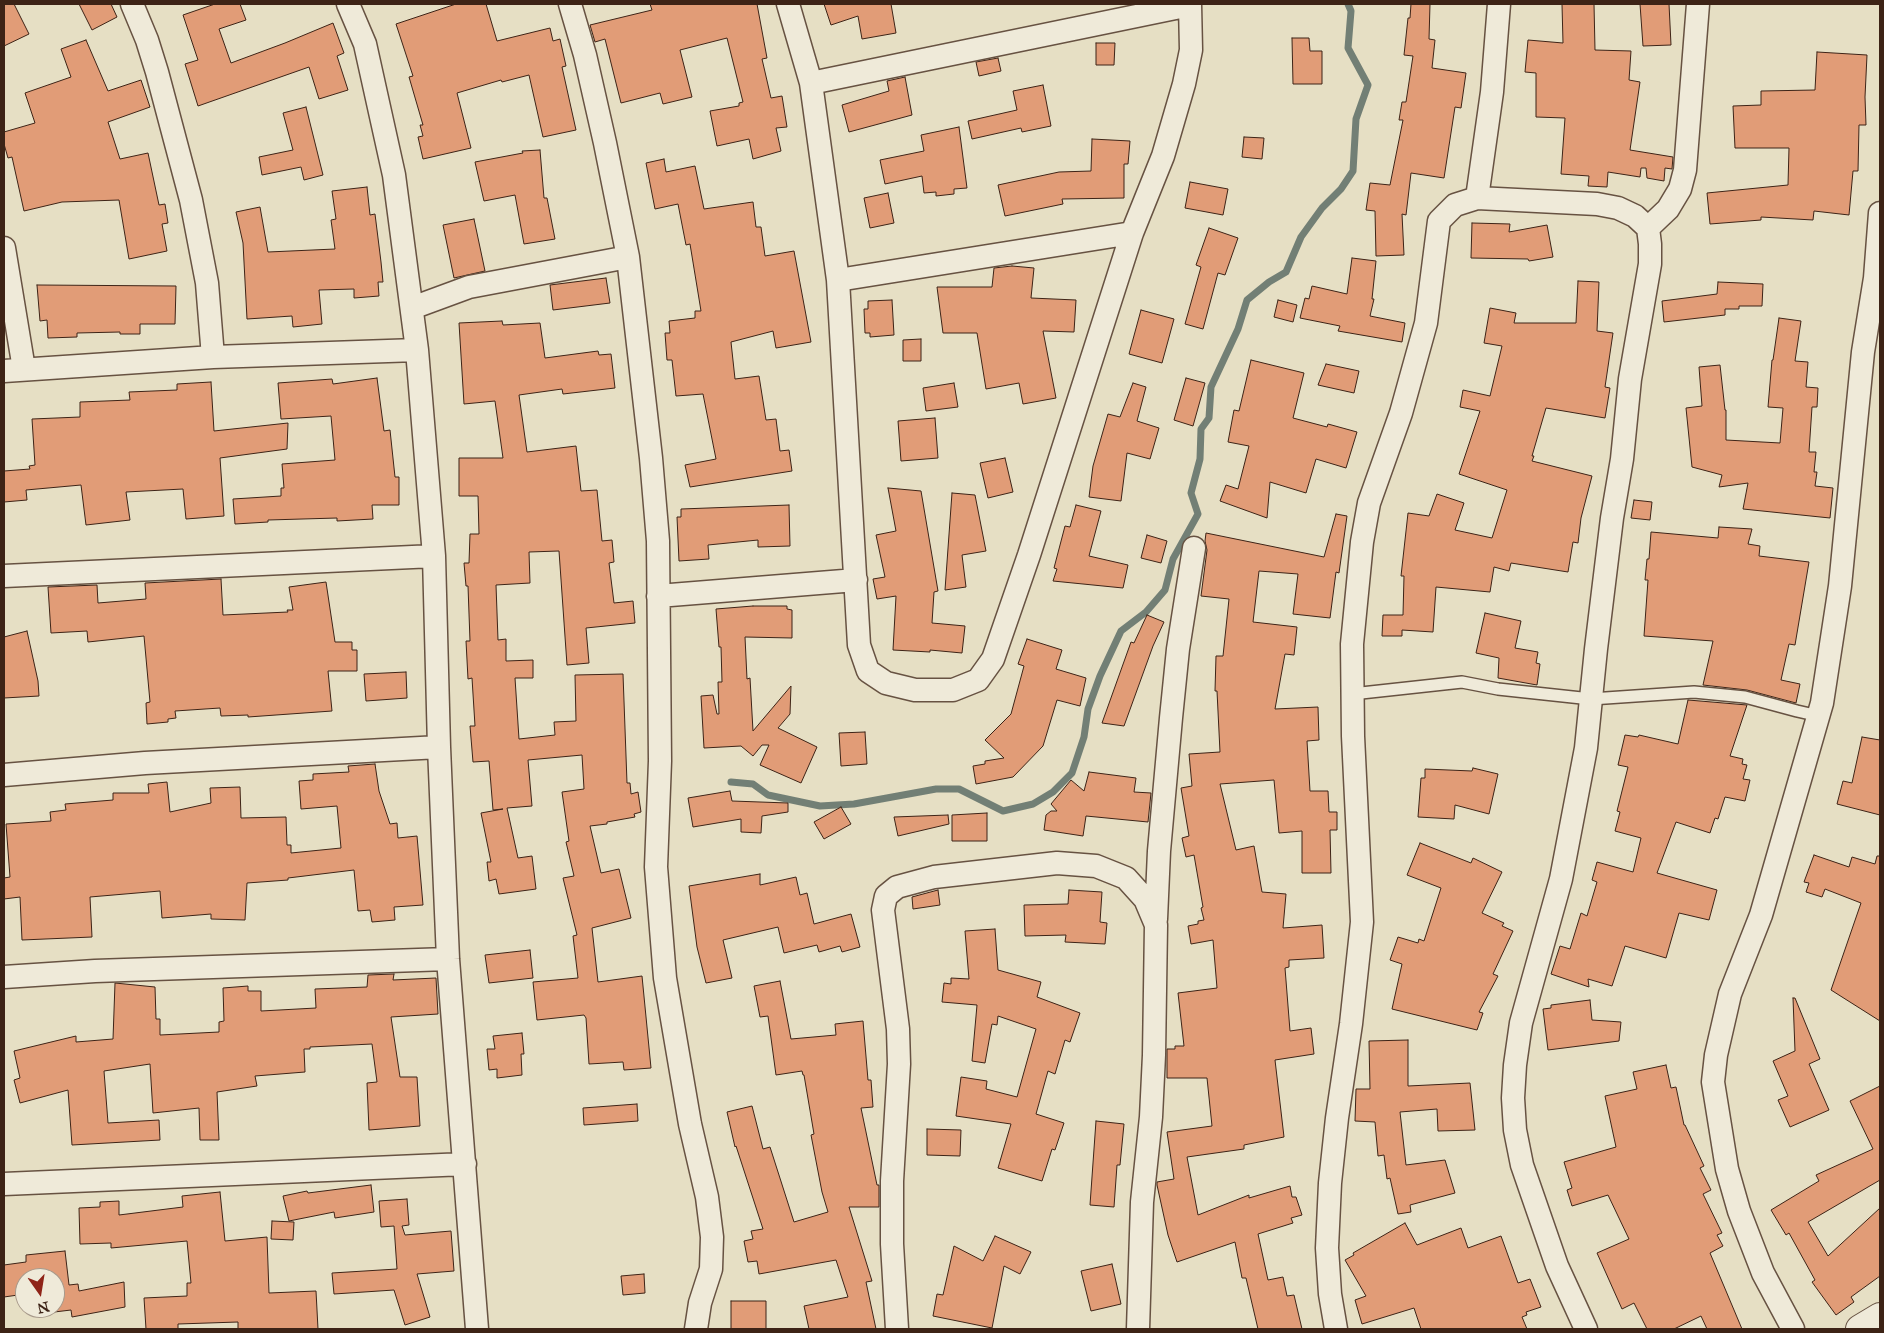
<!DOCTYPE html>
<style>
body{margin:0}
#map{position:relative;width:1884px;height:1333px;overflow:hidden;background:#e6dfc4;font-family:"IM FELL Great Primer",serif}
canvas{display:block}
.frame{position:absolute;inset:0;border:5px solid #3d2316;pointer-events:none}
.north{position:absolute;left:15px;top:1268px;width:50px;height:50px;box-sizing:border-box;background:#efead9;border:1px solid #a89a8b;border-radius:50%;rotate:167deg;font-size:14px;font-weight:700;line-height:20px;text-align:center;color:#3d2316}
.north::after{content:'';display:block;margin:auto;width:18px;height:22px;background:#8f2418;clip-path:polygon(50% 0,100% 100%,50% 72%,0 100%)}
</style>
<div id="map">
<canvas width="1884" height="1333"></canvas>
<div class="frame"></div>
<div class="north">N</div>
</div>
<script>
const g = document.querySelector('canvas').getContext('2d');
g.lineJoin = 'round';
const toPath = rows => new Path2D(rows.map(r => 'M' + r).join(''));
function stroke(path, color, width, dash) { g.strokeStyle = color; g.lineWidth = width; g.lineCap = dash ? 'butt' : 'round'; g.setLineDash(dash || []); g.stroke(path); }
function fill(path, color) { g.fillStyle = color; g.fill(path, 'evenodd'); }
stroke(toPath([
 [731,782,753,784,768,795,820,806,854,804,936,789,959,789,1003,811,1033,804,1053,792,1072,773,1084,737,1088,709,1100,676,1121,631,1146,612,1165,590,1173,559,1198,514,1191,493,1200,459,1201,429,1209,418,1211,387,1238,329,1247,300,1269,282,1286,272,1301,237,1322,208,1341,189,1353,171,1356,119,1368,85,1348,48,1351,11,1348,4]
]), '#727f75', 7);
const building = toPath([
 [4,4,14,4,29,34,4,46,4,4],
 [79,4,111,4,117,17,92,30,79,4],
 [215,4,240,4,246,20,219,29,231,63,285,43,333,23,344,53,337,56,348,90,319,99,309,67,198,106,185,64,198,60,183,15,215,4],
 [456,4,486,4,497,41,550,28,553,41,560,39,566,66,562,67,576,130,543,137,529,75,502,82,501,80,457,93,471,148,423,159,418,137,423,136,420,125,423,125,409,77,413,76,396,24,456,4],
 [650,4,757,4,767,58,762,59,771,98,782,96,787,127,776,128,781,151,753,159,749,139,717,146,710,111,739,106,739,103,743,102,727,38,680,50,692,97,663,104,660,93,621,103,605,39,595,42,590,25,652,10,650,4],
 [824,4,891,4,896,33,862,39,858,16,831,25,824,4],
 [1411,4,1430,4,1429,39,1435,40,1432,68,1466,73,1461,108,1455,107,1444,178,1411,173,1406,215,1402,214,1404,255,1376,256,1375,211,1366,210,1370,183,1390,185,1403,120,1399,120,1402,102,1406,102,1413,56,1404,55,1408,18,1410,18,1411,4],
 [1562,4,1594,4,1595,50,1631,51,1629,80,1640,82,1630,150,1673,157,1672,169,1665,168,1664,181,1647,178,1646,168,1641,168,1640,177,1608,172,1607,187,1588,186,1589,176,1561,174,1565,118,1536,117,1536,73,1525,72,1528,40,1563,43,1562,4],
 [1640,4,1669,4,1671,45,1643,46,1640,4],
 [1292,38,1309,38,1310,51,1322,51,1322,84,1293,84,1292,38],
 [86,40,108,91,141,80,150,107,108,122,120,159,148,153,159,205,165,204,168,223,162,224,167,251,129,259,119,200,62,202,24,211,12,157,8,158,4,144,4,132,35,123,25,93,71,77,61,49,86,40],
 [1096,43,1115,43,1114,65,1096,65,1096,43],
 [1817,52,1867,55,1865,97,1866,125,1859,125,1858,171,1853,171,1849,215,1814,211,1813,220,1761,217,1761,220,1710,224,1707,193,1788,185,1789,148,1735,148,1733,106,1761,105,1761,91,1815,90,1817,52],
 [998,58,1001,71,979,76,976,62,998,58],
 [905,77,912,115,849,132,842,105,889,91,887,81,905,77],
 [1043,85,1051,126,1022,132,1021,128,972,139,968,121,1017,110,1013,91,1043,85],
 [306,107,323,175,304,180,301,167,262,175,259,157,293,150,283,113,306,107],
 [959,127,967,188,954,189,954,194,936,196,936,192,924,193,922,176,885,184,880,160,924,151,921,135,959,127],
 [1244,137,1264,138,1262,159,1242,157,1244,137],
 [1092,139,1130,141,1128,164,1124,164,1124,198,1062,199,1063,204,1005,216,998,185,1059,172,1091,171,1092,139],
 [540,150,544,198,547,198,555,239,524,244,515,195,484,201,475,162,523,153,522,151,540,150],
 [664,159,666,172,695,166,704,209,753,202,756,227,761,227,765,256,794,251,811,342,776,348,773,331,731,342,735,379,759,376,766,420,776,419,780,451,789,450,792,471,690,487,685,465,716,459,703,394,676,396,672,360,667,360,665,333,670,333,669,321,695,318,695,311,701,311,690,244,686,245,678,204,655,209,646,163,664,159],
 [1190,182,1228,189,1223,215,1185,208,1190,182],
 [367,187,370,215,375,214,381,262,383,282,378,282,379,296,354,298,354,289,319,290,322,324,293,327,292,316,247,319,243,243,236,212,260,207,268,252,335,249,331,220,336,219,332,191,367,187],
 [888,193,894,223,870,228,864,198,888,193],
 [474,219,485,271,454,278,443,225,474,219],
 [1472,223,1510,224,1509,232,1547,225,1553,257,1529,261,1528,259,1471,258,1472,223],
 [1209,228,1238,238,1225,275,1218,273,1203,329,1185,324,1201,267,1196,265,1209,228],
 [1352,258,1376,261,1372,299,1374,299,1370,316,1405,323,1402,342,1338,331,1340,326,1300,318,1305,298,1309,299,1312,286,1347,294,1352,258],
 [1012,266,1034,268,1031,298,1076,300,1074,332,1043,331,1056,398,1023,404,1019,383,986,389,977,333,943,333,937,287,992,287,994,268,1012,266],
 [606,278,610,303,553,310,550,285,606,278],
 [1578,281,1599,282,1597,331,1613,333,1605,387,1610,388,1605,418,1546,408,1532,456,1534,456,1532,461,1592,476,1581,518,1578,543,1573,542,1568,572,1511,563,1509,571,1494,567,1490,592,1436,587,1433,632,1402,630,1402,636,1382,636,1383,615,1403,615,1404,576,1401,576,1408,513,1429,516,1437,494,1464,503,1455,530,1492,538,1507,490,1459,474,1480,411,1460,407,1463,390,1490,396,1502,346,1484,343,1490,308,1516,313,1514,323,1576,323,1578,281],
 [1718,282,1763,284,1762,306,1739,306,1739,309,1725,309,1725,315,1664,322,1662,301,1717,294,1718,282],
 [37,285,176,286,175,324,140,324,140,334,120,334,120,332,77,333,77,337,48,338,47,320,40,321,37,285],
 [892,300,894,335,870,337,870,333,865,333,864,309,868,309,868,301,892,300],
 [1278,300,1297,305,1293,322,1274,317,1278,300],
 [1141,310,1174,319,1162,363,1129,354,1141,310],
 [1779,318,1801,321,1795,361,1808,362,1806,387,1818,388,1817,407,1812,407,1809,452,1816,452,1814,472,1817,472,1815,486,1833,488,1830,518,1743,509,1748,483,1719,487,1722,475,1692,467,1686,408,1702,406,1699,367,1720,365,1725,410,1726,410,1726,440,1780,443,1783,408,1768,407,1772,360,1773,360,1779,318],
 [502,321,503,325,540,323,545,358,598,351,599,355,611,354,615,388,563,394,562,389,519,395,527,452,576,446,581,491,597,490,602,541,612,540,614,562,609,563,614,603,633,601,635,623,586,628,589,663,567,665,559,551,529,552,530,583,496,585,498,640,506,639,506,661,533,660,533,678,515,678,519,739,555,735,554,722,576,721,575,675,623,674,627,783,630,783,631,794,638,792,641,812,634,814,635,817,607,822,607,824,590,826,601,873,619,869,631,918,592,928,598,982,642,976,651,1068,624,1070,623,1062,589,1064,586,1018,584,1015,537,1020,533,982,578,978,573,936,577,935,563,878,574,876,566,842,569,841,562,792,584,789,582,755,528,760,532,806,507,808,518,858,532,856,536,889,499,894,496,879,489,881,487,862,491,862,481,813,503,809,493,810,489,761,473,762,470,726,475,726,472,678,468,679,466,641,470,641,468,586,466,586,464,563,469,563,470,534,479,534,478,496,459,496,459,458,503,458,495,401,464,404,459,323,502,321],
 [921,339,921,361,903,361,903,340,921,339],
 [1251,360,1304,373,1293,418,1327,427,1328,424,1357,432,1346,468,1316,459,1306,493,1270,482,1267,518,1220,501,1226,485,1238,489,1249,446,1228,442,1234,410,1239,411,1251,360],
 [1326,364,1359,371,1354,393,1318,385,1326,364],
 [377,378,384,431,390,430,395,477,399,477,399,505,372,505,373,519,337,521,337,518,268,520,268,522,235,524,233,499,281,496,281,488,284,488,282,464,335,460,331,416,281,419,278,383,332,379,333,384,377,378],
 [1186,378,1205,383,1193,426,1174,420,1186,378],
 [211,382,214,431,288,423,287,449,220,458,224,516,186,519,183,489,126,492,130,520,86,525,81,485,26,490,27,500,4,502,4,471,30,469,29,466,35,465,32,419,80,417,80,402,130,400,129,392,177,390,177,384,211,382],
 [954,383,958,407,926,411,923,388,954,383],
 [1133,383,1146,387,1137,421,1159,428,1150,459,1127,453,1121,501,1089,497,1093,466,1108,414,1120,417,1133,383],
 [935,418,938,458,901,461,898,421,935,418],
 [1005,458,1013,492,988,498,980,463,1005,458],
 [888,488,921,491,938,591,934,592,932,623,965,626,962,653,930,650,930,652,893,650,896,596,877,599,873,579,885,577,876,535,896,531,888,488],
 [952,493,975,495,986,551,962,555,966,587,945,590,952,493],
 [1634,500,1652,502,1650,520,1631,518,1634,500],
 [789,505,790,546,758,547,758,540,708,545,709,559,679,561,677,517,681,517,681,509,789,505],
 [1076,505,1101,511,1089,556,1128,565,1123,588,1053,581,1057,569,1054,568,1065,526,1070,527,1076,505],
 [1336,514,1347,516,1339,573,1336,572,1330,618,1293,614,1298,574,1259,571,1253,622,1297,627,1294,655,1285,654,1275,709,1318,707,1319,740,1307,741,1310,791,1328,791,1329,812,1337,812,1337,830,1330,830,1331,873,1302,873,1302,831,1279,833,1274,780,1220,784,1236,850,1254,846,1262,892,1286,894,1283,928,1322,925,1324,958,1289,960,1289,967,1285,968,1290,1031,1311,1028,1314,1054,1275,1060,1284,1137,1244,1145,1244,1149,1187,1157,1198,1215,1249,1195,1249,1198,1290,1186,1292,1197,1296,1197,1302,1215,1291,1218,1293,1223,1258,1234,1268,1280,1283,1277,1287,1296,1294,1295,1302,1329,1258,1329,1246,1278,1242,1278,1235,1242,1177,1262,1168,1235,1157,1185,1157,1182,1174,1179,1167,1132,1212,1126,1207,1078,1167,1078,1167,1049,1175,1049,1175,1046,1184,1046,1178,993,1217,988,1213,940,1191,944,1188,926,1198,924,1198,921,1204,920,1201,908,1203,907,1194,855,1186,857,1182,838,1189,836,1181,788,1192,786,1189,754,1220,752,1217,691,1215,691,1216,656,1223,656,1229,599,1201,596,1207,550,1205,541,1206,533,1324,557,1336,514],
 [1719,527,1752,529,1748,544,1760,546,1759,556,1809,562,1795,645,1789,644,1781,680,1800,684,1796,703,1747,690,1703,685,1713,641,1644,636,1648,580,1645,580,1647,559,1649,559,1651,532,1718,538,1719,527],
 [1147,535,1167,541,1161,563,1141,558,1147,535],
 [221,579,223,615,288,612,287,610,293,610,289,587,326,582,335,642,352,642,352,650,357,650,357,671,328,671,332,711,248,717,248,715,221,716,220,708,175,711,176,718,168,719,168,722,147,724,146,703,150,702,144,636,88,642,87,631,51,633,48,587,97,585,98,603,146,599,145,583,221,579],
 [753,606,787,606,787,609,792,610,792,638,745,637,747,679,750,678,753,731,791,686,790,714,778,728,817,747,801,783,760,765,769,745,762,745,753,756,741,746,704,748,701,696,713,695,717,714,719,714,718,682,722,682,721,647,719,647,716,609,753,606],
 [1485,613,1521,621,1515,648,1538,652,1536,663,1540,664,1537,685,1498,678,1499,658,1476,653,1485,613],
 [1147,615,1164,622,1153,646,1124,726,1102,723,1131,642,1134,643,1147,615],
 [27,631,38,681,39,696,4,698,4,637,27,631],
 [1027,639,1062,650,1056,669,1086,678,1080,706,1057,700,1043,746,1013,777,976,784,973,766,985,764,985,761,1004,758,985,740,1011,714,1024,666,1018,664,1027,639],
 [406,672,407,698,366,701,364,674,406,672],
 [1688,700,1747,705,1730,756,1743,759,1742,764,1747,765,1743,779,1750,780,1745,801,1725,797,1718,819,1715,818,1710,833,1676,822,1657,873,1717,890,1709,920,1679,913,1666,958,1625,946,1612,986,1588,979,1589,987,1551,974,1560,946,1570,949,1581,913,1587,916,1597,882,1592,880,1597,862,1633,872,1641,838,1615,831,1620,812,1617,811,1628,767,1618,765,1625,735,1638,737,1639,735,1678,744,1688,700],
 [865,732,867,764,841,766,839,733,865,732],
 [1862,737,1880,740,1880,815,1837,804,1843,781,1852,783,1862,737],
 [375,764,379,791,390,824,397,823,398,838,417,836,423,905,394,907,395,920,372,922,370,910,358,911,354,870,288,878,288,880,247,883,245,920,211,919,211,914,162,918,160,891,90,897,92,937,22,940,20,897,4,899,4,878,10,877,6,824,51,821,50,812,66,810,65,804,113,800,113,793,149,793,148,784,167,782,170,812,211,803,210,788,240,787,241,818,286,817,287,845,291,845,291,853,341,848,337,806,301,809,299,781,313,780,313,774,349,772,348,766,375,764],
 [1473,768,1498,774,1489,814,1455,805,1454,819,1418,817,1421,778,1425,778,1425,769,1472,771,1473,768],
 [1089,772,1136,778,1134,792,1151,793,1148,822,1086,816,1083,836,1044,830,1046,815,1051,811,1057,811,1051,804,1071,780,1084,791,1089,772],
 [730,791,732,801,788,803,788,812,762,816,761,833,741,832,741,819,693,827,688,798,730,791],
 [841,807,851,824,824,839,814,822,841,807],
 [987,813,987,841,952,841,952,815,987,813],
 [948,815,949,824,898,836,894,817,948,815],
 [1420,843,1471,863,1473,858,1502,872,1482,913,1504,923,1502,926,1513,931,1493,974,1498,976,1479,1012,1483,1013,1477,1030,1392,1009,1402,964,1390,960,1398,937,1418,943,1419,939,1424,941,1441,888,1407,875,1420,843],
 [1814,855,1849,867,1852,857,1875,864,1877,856,1880,856,1880,1021,1831,990,1861,903,1825,889,1822,897,1806,892,1809,883,1804,882,1814,855],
 [760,874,760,885,796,877,800,895,807,893,814,924,851,914,860,947,842,952,840,946,819,952,817,945,784,953,778,927,723,940,732,978,706,983,697,947,689,886,760,874],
 [938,890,940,905,913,909,912,897,938,890],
 [1069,890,1102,892,1100,922,1107,923,1105,944,1065,942,1066,935,1025,936,1024,905,1068,904,1069,890],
 [995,929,998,970,1041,982,1037,997,1080,1013,1070,1042,1065,1040,1055,1074,1048,1071,1036,1114,1064,1123,1055,1150,1052,1149,1042,1181,998,1168,1011,1124,956,1116,961,1077,987,1081,986,1089,1017,1097,1036,1029,998,1016,997,1025,992,1024,985,1063,972,1061,977,1005,942,1002,944,983,951,984,951,978,969,979,965,931,995,929],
 [530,950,533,978,489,983,485,955,530,950],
 [394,974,393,980,436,978,438,1014,391,1017,400,1077,417,1077,420,1126,369,1130,367,1083,377,1082,372,1044,310,1047,310,1049,304,1049,305,1072,255,1076,257,1086,217,1092,219,1140,200,1140,199,1108,153,1113,150,1064,104,1071,108,1123,159,1120,160,1140,72,1145,68,1090,20,1103,14,1080,20,1078,14,1051,76,1036,76,1042,113,1039,115,983,155,987,156,1019,160,1019,160,1035,219,1032,219,1022,224,1021,223,988,248,986,248,991,261,991,261,1011,316,1008,315,989,367,987,368,975,394,974],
 [780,981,791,1039,836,1035,835,1024,863,1021,868,1080,871,1080,873,1107,861,1108,877,1185,879,1185,879,1207,849,1207,872,1281,866,1282,876,1329,809,1329,804,1306,848,1297,836,1260,759,1274,757,1261,748,1262,744,1241,753,1239,751,1231,763,1229,736,1146,735,1147,727,1112,752,1106,763,1149,770,1147,794,1222,828,1212,822,1192,811,1135,814,1134,804,1075,803,1075,802,1071,776,1075,768,1016,760,1017,754,986,780,981],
 [1793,998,1795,998,1820,1059,1809,1064,1829,1110,1790,1127,1778,1100,1788,1096,1773,1061,1795,1051,1793,998],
 [1590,1000,1592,1020,1621,1022,1619,1041,1548,1050,1543,1009,1551,1008,1551,1005,1590,1000],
 [522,1033,524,1054,521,1054,522,1075,497,1078,497,1069,489,1070,487,1049,495,1049,493,1036,522,1033],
 [1408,1040,1408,1086,1470,1083,1475,1130,1438,1131,1437,1109,1400,1112,1406,1165,1445,1160,1455,1193,1410,1205,1411,1212,1398,1214,1390,1178,1387,1179,1384,1155,1378,1156,1375,1122,1355,1121,1356,1089,1370,1089,1369,1041,1408,1040],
 [1666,1065,1671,1088,1676,1087,1684,1125,1685,1125,1704,1166,1700,1168,1711,1190,1703,1194,1722,1233,1717,1235,1723,1246,1710,1253,1742,1329,1707,1329,1701,1316,1674,1329,1647,1329,1634,1303,1622,1309,1597,1253,1629,1239,1608,1195,1572,1206,1567,1190,1572,1188,1564,1162,1616,1147,1605,1096,1637,1089,1633,1072,1666,1065],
 [1880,1086,1880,1180,1808,1222,1828,1256,1880,1208,1880,1276,1851,1297,1854,1302,1836,1315,1812,1282,1815,1280,1789,1233,1786,1235,1771,1210,1819,1181,1816,1175,1873,1149,1850,1101,1880,1086],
 [637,1104,638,1121,584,1125,583,1108,637,1104],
 [1096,1121,1124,1124,1120,1165,1117,1165,1114,1207,1090,1205,1096,1121],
 [927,1129,961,1130,960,1156,927,1155,927,1129],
 [371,1185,374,1212,335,1218,334,1212,289,1221,283,1196,307,1191,308,1193,371,1185],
 [220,1192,225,1241,267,1237,269,1293,316,1291,318,1329,238,1329,238,1322,178,1324,178,1329,146,1329,144,1298,187,1296,187,1283,191,1283,187,1241,111,1248,111,1243,80,1244,79,1208,100,1207,100,1202,119,1201,119,1215,183,1207,182,1196,220,1192],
 [407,1199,409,1225,402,1226,405,1235,451,1231,454,1271,417,1274,430,1317,405,1325,394,1290,334,1294,332,1273,397,1269,394,1226,381,1227,379,1201,407,1199],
 [272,1221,294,1222,293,1240,271,1239,272,1221],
 [1405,1223,1417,1245,1461,1228,1468,1248,1501,1236,1518,1283,1530,1279,1541,1307,1526,1312,1527,1315,1522,1317,1527,1329,1421,1329,1414,1308,1362,1324,1355,1300,1366,1296,1345,1260,1354,1255,1353,1253,1405,1223],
 [995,1236,1031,1252,1020,1274,1004,1266,992,1328,933,1316,937,1294,943,1295,954,1246,983,1261,995,1236],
 [65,1251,69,1285,78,1284,79,1291,124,1282,125,1307,72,1317,71,1310,46,1313,45,1308,32,1310,32,1308,55,1308,55,1278,25,1278,25,1294,4,1297,4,1265,26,1262,26,1255,65,1251],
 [1112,1264,1121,1304,1091,1311,1081,1271,1112,1264],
 [644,1274,645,1293,623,1295,621,1276,644,1274],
 [731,1301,766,1301,766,1329,731,1329,731,1301]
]);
fill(building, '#e19c77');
stroke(building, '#3d2316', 1);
const service = toPath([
 [1352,694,1462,682,1498,689,1591,699,1694,692,1745,697,1797,711,1819,716]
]);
const minor = toPath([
 [132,4,147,40,157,72,191,200,207,283,213,357],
 [348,4,365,44,394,175,417,350,434,556,439,747,448,959,477,1329],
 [570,4,585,55,605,143,628,257,651,458,658,541,660,761,656,867,665,978,690,1124,707,1197,712,1237,711,1269,700,1303,696,1329],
 [788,4,811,83,838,280,859,645,868,671,886,683,915,690,953,690,978,680,993,659,1029,555,1132,233,1163,156,1184,84,1191,50,1190,4],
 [811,83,1190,5],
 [1477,198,1492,92,1499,4],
 [1648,228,1668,209,1680,189,1685,170,1698,4],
 [4,248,24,369],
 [838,280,1132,233],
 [412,308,469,287,628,257],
 [4,371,213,357,417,350],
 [4,576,434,556],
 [658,596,856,580],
 [4,775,145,763,439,747],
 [1156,919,1159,851,1171,718,1178,649,1194,548],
 [4,977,95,971,448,959],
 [4,1184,465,1164],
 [897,1329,892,1244,892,1181,899,1064,898,1029,883,910,886,896,897,887,934,877,1057,863,1096,866,1126,878,1145,899,1156,925,1154,1055,1151,1117,1142,1202,1138,1329],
 [1336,1329,1330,1294,1327,1248,1330,1183,1337,1118,1351,1024,1362,922,1353,736,1352,644,1362,542,1369,503,1401,413,1426,323,1439,221,1455,205,1477,198,1597,204,1618,208,1635,216,1648,228,1650,244,1650,264,1630,379,1622,459,1612,518,1596,649,1586,748,1561,879,1521,1023,1515,1065,1513,1098,1515,1130,1522,1165,1557,1266,1586,1329],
 [1793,1329,1763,1273,1739,1211,1727,1169,1713,1082,1716,1055,1730,994,1761,915,1822,703,1840,586,1863,352,1875,278,1880,213]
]);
const tertiary = toPath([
 [1860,1329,1880,1317]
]);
stroke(service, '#675242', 14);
stroke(minor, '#675242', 25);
stroke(tertiary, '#675242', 30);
stroke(service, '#efead9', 11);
stroke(minor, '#efead9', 22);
stroke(tertiary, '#efead9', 28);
</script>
